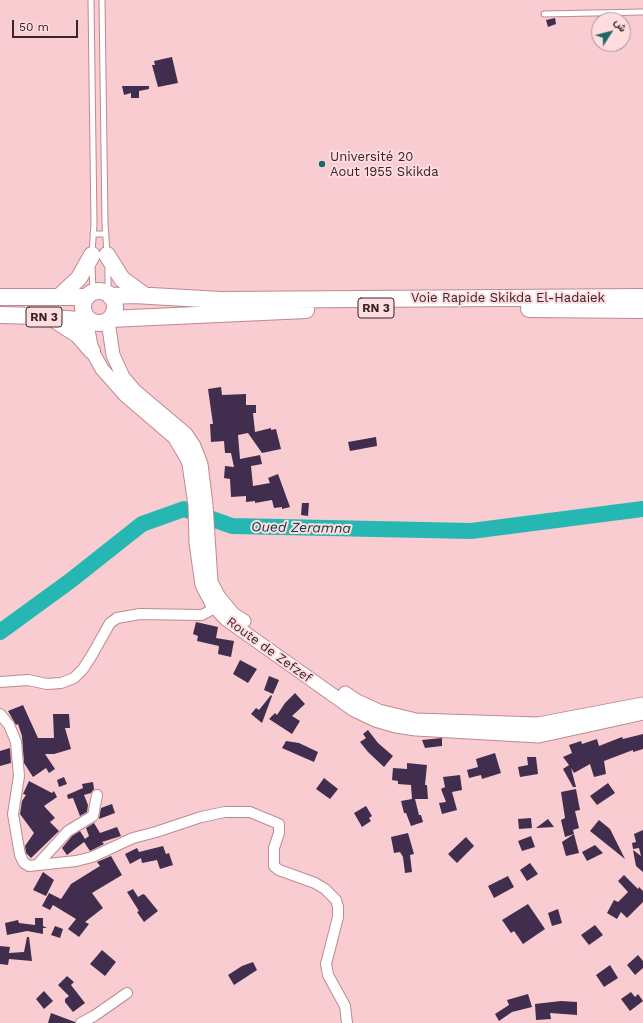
<!DOCTYPE html>
<meta charset="utf-8">
<style>
body{margin:0}
#map{position:relative;width:643px;height:1023px;overflow:hidden;background:#f8ccd0;font-family:"Work Sans",Vazirmatn,sans-serif}
canvas{display:block}
.north{position:absolute;left:591px;top:12px;width:40px;height:40px;box-sizing:border-box;background:#fedce0;border:1px solid #af9296;border-radius:50%;rotate:54deg;font-size:11px;font-weight:700;line-height:16px;text-align:center;color:#392427}
.north::after{content:'';display:block;margin:auto;width:14px;height:18px;background:#1c6966;clip-path:polygon(50% 0,100% 100%,50% 72%,0 100%)}
.scale{position:absolute;left:12px;top:20px;width:66px;height:18px;box-sizing:border-box;border:2px solid #392427;border-top:0;padding-left:5px;font-size:12px;line-height:14px;white-space:nowrap;color:#392427;-webkit-text-stroke:3px #fedce0;paint-order:stroke}
</style>
<div id="map">
<canvas width="643" height="1023"></canvas>
<div class="north">ش</div>
<div class="scale">50 m</div>
</div>
<script>
const g = document.querySelector('canvas').getContext('2d');
g.lineJoin = 'round';
const toPath = rows => new Path2D(rows.map(r => 'M' + r).join(''));
function stroke(path, color, width, dash) { g.strokeStyle = color; g.lineWidth = width; g.lineCap = dash ? 'butt' : 'round'; g.setLineDash(dash || []); g.stroke(path); }
function fill(path, color) { g.fillStyle = color; g.fill(path, 'evenodd'); }
function label(font, color, halo, rows, align = 'center') {
  g.font = font + ' "Work Sans",sans-serif'; g.lineWidth = 4; g.setLineDash([]); g.textBaseline = 'middle'; g.strokeStyle = halo; g.fillStyle = color; for (const [text, x, y, turn = 0] of rows) {
    g.save(); g.translate(x, y); g.rotate((+turn || 0) * Math.PI / 180); g.textAlign = isNaN(turn) ? turn : align; if (halo) g.strokeText(text, 0, 0); g.fillText(text, 0, 0); g.restore();
  }
}
stroke(toPath([
 [0,632,70,581,142,524,184,509,232,526,471,531,643,509]
]), '#26b7b2', 16);
fill(toPath([
 [555,18,556,24,548,27,546,20],
 [172,57,178,83,158,87,152,65,155,65,154,61],
 [122,86,149,86,149,89,139,91,139,98,131,98,131,93,124,95],
 [221,387,222,395,246,394,246,405,256,405,256,413,253,413,255,432,271,428,271,430,276,429,281,449,262,453,248,433,238,435,240,459,260,455,262,464,251,466,253,486,270,483,268,478,278,474,290,507,282,509,282,507,274,508,272,500,255,503,255,501,246,502,246,496,231,497,230,479,224,478,225,466,234,467,231,453,225,453,224,441,211,442,210,424,213,424,208,389],
 [376,437,377,446,350,451,348,442],
 [302,503,309,503,308,516,301,515],
 [196,622,218,627,216,638,234,641,231,657,218,654,219,646,197,641,198,636,193,634],
 [240,660,257,669,248,683,233,674],
 [269,676,279,680,273,694,264,690],
 [295,693,305,704,292,716,300,721,292,734,269,719,275,713,277,715,285,703],
 [271,695,272,696,262,723,251,714,256,708,259,710],
 [23,705,38,738,54,738,53,714,69,714,70,728,65,728,71,749,54,754,45,754,55,769,49,773,46,768,33,777,24,763,22,736,18,724,16,725,8,711],
 [368,730,378,743,393,756,384,767,368,752,360,742,366,738,363,734],
 [643,734,643,749,633,752,633,750,604,761,606,774,594,777,590,764,574,773,571,768,576,787,573,787,563,769,569,765,563,757,572,753,569,745,581,741,582,744,597,739,599,746,622,737,623,739],
 [442,738,442,746,425,748,422,740],
 [286,741,299,743,318,752,314,762,282,748],
 [10,748,11,763,0,766,0,751],
 [495,753,501,773,482,779,481,775,469,778,467,770,478,767,476,759],
 [527,757,536,757,538,774,520,777,518,767,528,765],
 [407,763,427,765,425,785,427,785,428,799,415,799,419,815,421,815,423,822,411,826,406,813,404,813,401,801,412,799,411,785,398,784,398,781,392,780,393,768,407,769],
 [460,775,462,790,452,792,457,810,442,814,439,803,446,802,441,789,445,787,443,777],
 [64,777,67,784,59,787,57,780],
 [324,778,338,789,330,799,316,789],
 [29,781,52,793,54,791,57,797,44,806,55,818,50,822,59,831,31,858,26,853,25,846,34,833,20,814,22,801,26,795,23,794],
 [93,782,94,789,91,793,84,795,88,805,87,812,80,816,73,798,68,799,67,795,83,788,82,784],
 [608,783,615,793,597,805,590,796],
 [576,789,580,810,575,811,579,828,573,830,574,834,565,837,561,820,565,818,561,792],
 [112,804,115,813,99,819,101,808],
 [366,806,372,816,369,818,371,821,362,827,354,813],
 [531,818,532,828,519,829,518,819],
 [548,819,554,827,536,828],
 [599,820,610,829,625,859,590,831],
 [94,823,100,833,117,827,121,836,102,842,104,844,90,851,84,842,67,855,62,848,72,836,80,831,85,839,89,836,86,828],
 [643,830,643,872,636,866,633,850,641,856,639,848,633,849,632,843,636,842,634,834],
 [408,833,414,854,410,855,412,872,405,873,403,857,400,852,394,853,391,837],
 [574,834,579,853,566,856,562,842],
 [531,836,535,847,522,851,518,841],
 [466,837,474,846,457,863,448,854],
 [595,845,603,853,587,861,582,852],
 [163,846,166,854,169,853,173,865,160,869,157,860,142,863,141,858,130,864,125,854,137,848,139,852],
 [111,856,122,875,92,893,103,908,85,922,89,924,79,937,68,929,76,919,53,905,50,910,42,906,49,893,61,899,71,884,100,866,97,862],
 [530,863,538,874,527,881,520,870],
 [43,872,54,880,46,896,33,890],
 [624,875,638,889,639,887,643,891,643,902,627,918,621,912,617,919,607,913,614,900,618,902,628,892,618,881],
 [508,876,514,887,494,898,488,886],
 [133,889,138,897,143,894,145,895,158,911,144,922,137,912,139,911,127,892],
 [528,904,545,929,523,944,514,931,511,933,502,920],
 [558,909,562,923,552,926,548,913],
 [35,918,43,918,43,926,47,928,43,928,43,934,27,931,7,935,5,923,18,920,19,923,35,925],
 [595,925,603,935,589,945,581,935],
 [55,926,63,929,60,938,51,935],
 [27,937,29,937,32,961,9,959,8,965,0,964,0,946,10,947,9,953,24,952],
 [102,950,116,962,105,976,90,964],
 [638,955,643,961,643,968,635,975,627,965],
 [253,962,257,970,234,985,228,975,242,966],
 [610,965,618,978,604,987,596,975],
 [67,976,74,982,71,985,85,1003,73,1012,65,1002,65,999,69,996,58,985],
 [44,991,53,1001,44,1009,36,999],
 [631,992,635,997,638,994,643,1001,630,1011,621,999],
 [528,994,532,1007,512,1012,499,1021,495,1014,509,1005,507,1000],
 [561,1001,577,1002,577,1015,550,1013,551,1019,536,1020,535,1004],
 [51,1013,75,1022,75,1023,48,1023]
]), '#412d4e');
const service = toPath([
 [91,0,94,224,92,253],
 [102,0,105,223,107,254],
 [544,14,643,12],
 [93,234,106,234],
 [92,265,93,292],
 [108,266,108,294]
]);
const minor = toPath([
 [0,682,28,680,47,684,61,683,74,678,83,669,92,655,110,623,117,618,140,614,202,615,220,605],
 [0,714,9,725,16,742,19,776,13,814,20,855,24,863,29,866,76,861,92,857,133,838,156,832,201,817,225,812,250,812,279,824,279,833,274,848,274,866,279,870,315,883,325,889,336,900,338,907,338,917,326,964,328,975,345,1006,347,1023],
 [37,865,68,831,93,816,97,795],
 [81,1023,94,1016,127,993]
]);
const secondary = toPath([
 [89,320,88,330,92,351,102,369,125,395,174,437,186,457,189,464,195,505,196,543,202,585,212,604,227,620,354,710,375,720,396,726,416,729,539,736,643,713],
 [108,321,113,355,123,377,135,391,186,434,194,446,201,464,206,505,211,582,219,597,233,614,244,621],
 [345,693,357,701,379,711,416,720,538,724,643,704]
]);
const trunk = toPath([
 [107,255,122,279,144,295],
 '83 307a16 16 0 1 1 32 0a16 16 0 1 1-32 0Z',
 [60,296,79,278,92,255],
 [110,296,134,295,220,300,643,297],
 [0,297,86,297],
 [529,309,643,310],
 [0,315,37,316,77,320,87,319],
 [110,319,306,310],
 [55,320,78,335,92,351]
]);
stroke(service, '#bd8a90', 7);
stroke(minor, '#bd8a90', 12);
stroke(secondary, '#bd8a90', 15);
stroke(trunk, '#bd8a90', 18);
stroke(service, '#fff', 5);
stroke(minor, '#fff', 10);
stroke(secondary, '#fff', 13);
stroke(trunk, '#fff', 16);
for (const [x, y, r, color] of [
 [322,164,4,"#1c6966"]
]) { const dot = new Path2D(); dot.arc(x, y, r, 0, 2 * Math.PI); g.fillStyle = color; g.fill(dot); stroke(dot, '#fedce0', 1.5); }
for (const [x, y, w] of [
 [376,308,36],
 [44,317,36]
]) { const box = new Path2D(); box.roundRect(x - w / 2, y - 10, w, 20, 3); g.fillStyle = '#fedce0'; g.fill(box); stroke(box, '#392427', 1); }
label('bold 12px', '#392427', null, [
 ["RN 3",376,308],
 ["RN 3",44,317]
]);
label('13px', '#392427', '#fedce0', [
 ["Université 20",330,157],
 ["Aout 1955 Skikda",330,172]
], 'left');
label('13px', '#392427', '#fedce0', [
 ["Voie Rapide Skikda El-Hadaiek",508,298],
 ["Route de Zefzef",269,650,36]
]);
label('italic 14px', '#01413f', '#fedce0', [
 ["Oued Zeramna",301,528,1]
]);
</script>
